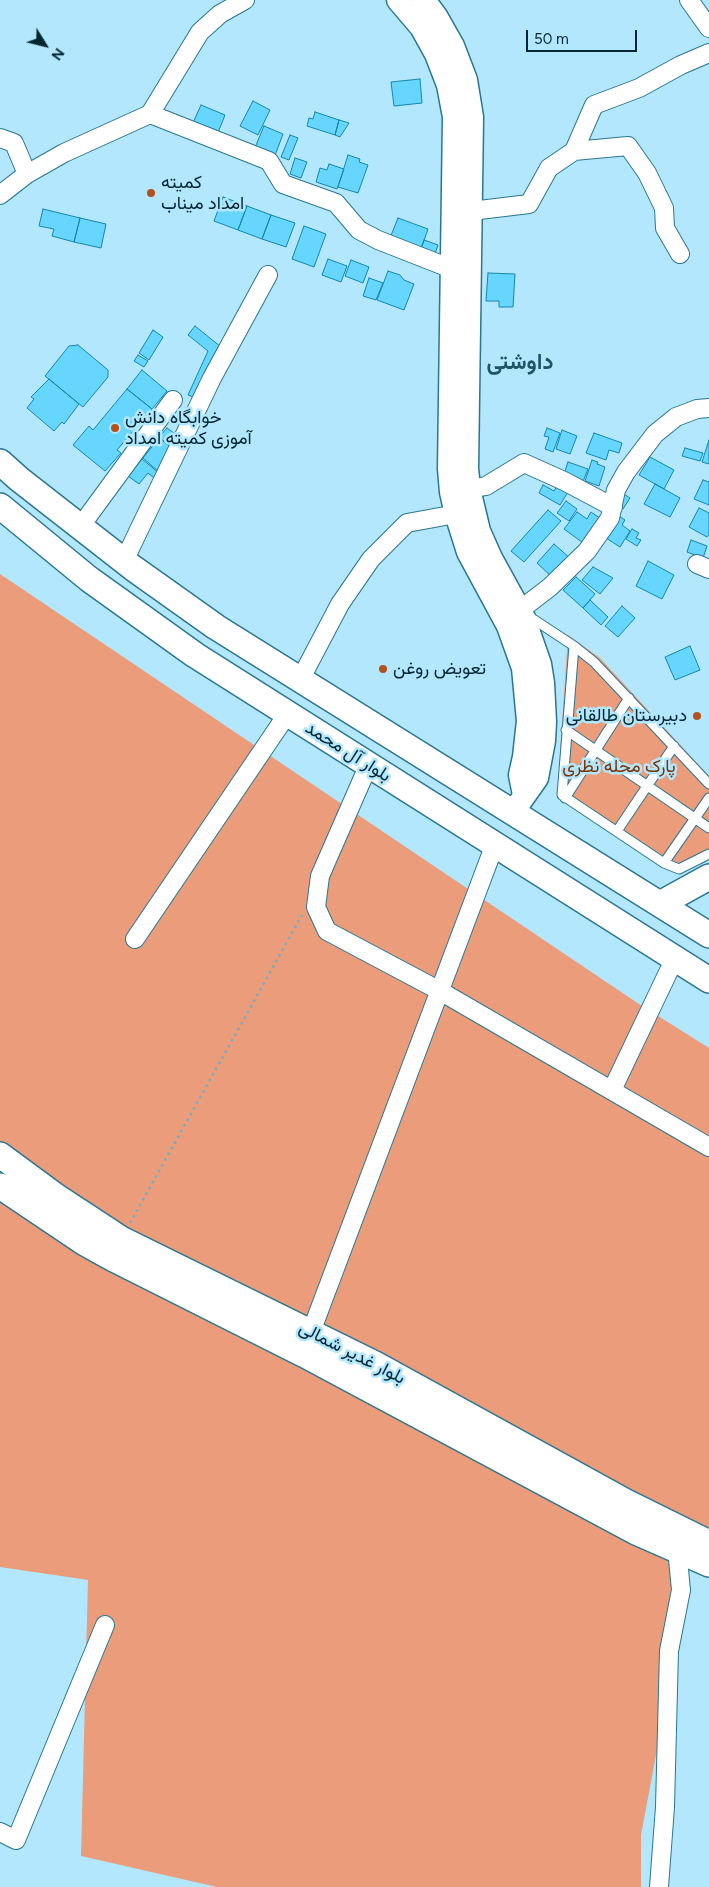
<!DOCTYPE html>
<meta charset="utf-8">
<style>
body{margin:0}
#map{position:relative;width:709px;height:1887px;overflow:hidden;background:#b2e7fd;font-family:Figtree,sans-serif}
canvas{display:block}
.north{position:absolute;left:20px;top:20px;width:50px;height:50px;-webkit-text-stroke:4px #b2e7fd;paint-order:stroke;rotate:126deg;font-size:14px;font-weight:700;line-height:20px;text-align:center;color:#052530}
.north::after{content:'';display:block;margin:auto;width:18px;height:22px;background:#052530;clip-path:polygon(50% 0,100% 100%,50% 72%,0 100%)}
.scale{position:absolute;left:526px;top:30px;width:111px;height:22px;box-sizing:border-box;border:2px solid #052530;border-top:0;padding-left:6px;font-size:15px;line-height:18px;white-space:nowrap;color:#052530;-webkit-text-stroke:4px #b2e7fd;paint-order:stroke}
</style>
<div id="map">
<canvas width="709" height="1887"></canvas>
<div class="north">N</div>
<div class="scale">50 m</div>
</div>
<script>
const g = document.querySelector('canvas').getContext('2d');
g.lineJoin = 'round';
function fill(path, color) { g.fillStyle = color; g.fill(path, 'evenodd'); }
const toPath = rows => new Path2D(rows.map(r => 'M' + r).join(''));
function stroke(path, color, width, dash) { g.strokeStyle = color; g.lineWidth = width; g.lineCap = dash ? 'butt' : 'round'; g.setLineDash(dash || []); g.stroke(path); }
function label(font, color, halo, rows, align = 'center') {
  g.font = font + ' Figtree,Vazirmatn,sans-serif'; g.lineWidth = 5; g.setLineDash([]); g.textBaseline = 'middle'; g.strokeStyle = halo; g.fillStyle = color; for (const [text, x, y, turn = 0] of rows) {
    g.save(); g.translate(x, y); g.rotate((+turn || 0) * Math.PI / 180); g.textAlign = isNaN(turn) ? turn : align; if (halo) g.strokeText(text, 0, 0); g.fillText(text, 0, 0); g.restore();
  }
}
fill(toPath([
 [0,574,636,1002,709,1048,709,1539,694,1537,668,1691,641,1835,641,1887,217,1887,81,1856,88,1580,0,1567],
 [568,635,600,658,709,776,709,858,667,869,557,798]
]), '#eb9c7a');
const building = toPath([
 [420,79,422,103,394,106,391,82,420,79],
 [253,101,270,110,258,135,240,126,253,101],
 [201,105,225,115,217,135,192,125,201,105],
 [315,112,339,120,335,135,307,126,309,118,313,119,315,112],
 [339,120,349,123,340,137,335,135,339,120],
 [264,126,283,134,274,158,254,150,264,126],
 [290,135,298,138,289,160,281,157,290,135],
 [348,155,360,159,359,162,368,165,358,193,338,187,348,155],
 [295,158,307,162,301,178,290,174,295,158],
 [329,164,344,169,337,189,316,182,320,168,327,170,329,164],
 [223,197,247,206,238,230,214,221,223,197],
 [247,206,271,215,262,239,238,230,247,206],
 [43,209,80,218,74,242,52,236,54,229,39,226,43,209],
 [271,215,295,223,286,247,262,239,271,215],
 [80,218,106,224,101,248,74,242,80,218],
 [398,218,428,229,421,249,390,238,398,218],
 [304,226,326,234,314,267,292,259,304,226],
 [424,240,438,245,435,254,421,249,424,240],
 [328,259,347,266,341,282,322,275,328,259],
 [351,260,369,267,363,283,345,276,351,260],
 [388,271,400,275,404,280,414,284,404,310,377,300,388,271],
 [488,273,515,274,513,307,499,307,499,301,486,301,488,273],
 [369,278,383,283,376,300,363,296,369,278],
 [195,326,221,347,198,399,188,395,208,351,188,335,195,326],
 [153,330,163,337,149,360,139,353,153,330],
 [78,345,108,370,108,377,83,407,45,376,69,346,78,345],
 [138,355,148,361,144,367,134,361,138,355],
 [142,370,167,391,152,409,127,389,142,370],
 [49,379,79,404,64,424,62,422,54,431,27,408,34,399,31,397,49,379],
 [127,389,152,409,117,450,121,453,105,471,73,445,89,426,93,430,127,389],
 [167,428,182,439,174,449,159,437,167,428],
 [547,428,560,433,553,452,545,449,549,437,544,436,547,428],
 [562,430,577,436,570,454,556,449,562,430],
 [594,433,622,443,619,453,609,450,606,460,586,453,594,433],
 [159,438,176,451,159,472,143,458,159,438],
 [709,440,709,464,702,462,709,440],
 [685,448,703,453,700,461,682,456,685,448],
 [650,457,674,470,664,489,639,475,650,457],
 [142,459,159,473,154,478,148,473,139,484,128,476,142,459],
 [592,460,598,462,597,464,605,467,599,486,585,481,592,460],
 [568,462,588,469,582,484,563,477,568,462],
 [703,480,709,482,709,505,694,499,703,480],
 [655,484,680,498,670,517,644,504,655,484],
 [543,485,554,491,557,486,568,492,560,505,539,493,543,485],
 [624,494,630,498,623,509,617,505,624,494],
 [566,501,577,509,569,521,557,513,566,501],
 [699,508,709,513,709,534,707,537,689,527,699,508],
 [548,510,561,521,524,562,511,551,548,510],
 [577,512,587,519,591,512,604,521,586,545,564,529,577,512],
 [616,514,625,520,622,525,630,531,620,547,603,536,616,514],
 [632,529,639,533,636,538,641,540,637,546,626,539,632,529],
 [691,540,707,546,703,558,687,552,691,540],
 [554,544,571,559,553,578,537,563,554,544],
 [648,561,674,575,662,599,636,586,648,561],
 [593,567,613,578,600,594,582,580,593,567],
 [576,577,595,594,583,608,563,590,576,577],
 [590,600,608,617,601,625,583,608,590,600],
 [622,606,635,618,618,637,605,626,622,606],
 [690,646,700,670,675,680,665,657,690,646]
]);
fill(building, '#66d6fe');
stroke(building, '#1686a7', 1);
const service = toPath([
 [527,615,574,646],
 [566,730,709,828],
 [709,784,594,662,574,646,562,795,664,863,679,869,709,854],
 [565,798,629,698],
 [617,831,674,746],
 [664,863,709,798]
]);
const minor = toPath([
 [689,0,709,28],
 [150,114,269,161,283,184,336,203,359,230,378,240,452,269],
 [0,138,14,143,27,174],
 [574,151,594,105,639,88,681,65,709,53],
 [0,195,27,174,64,153,150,114,200,32,220,14,245,0],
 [471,211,529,204,549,168,574,151,628,146,647,173,664,208,665,228,680,254],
 [469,489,486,486,524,463,564,481,613,507],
 [80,527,173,400],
 [124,561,212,378,268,275],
 [697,564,709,569],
 [520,610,550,587,587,551,610,518,616,490,626,472,655,434,676,417,697,409,709,408],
 [300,680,340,604,371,559,407,523,456,514],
 [369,764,320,876,316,907,327,931,440,991,709,1147],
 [135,939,288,713],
 [612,1090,675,958],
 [311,1332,495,844],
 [0,1832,16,1840,105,1625],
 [659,1887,665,1807,669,1651,681,1590,677,1549]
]);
const tertiary = toPath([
 [398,0,421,27,436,54,448,85,454,117,449,469,451,492,456,514,468,552,508,626,523,668,528,721,524,757,520,775,524,795],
 [424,0,436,16,453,46,466,80,472,117,467,468,469,489,479,531,491,558,524,618,540,664,543,683,545,722,544,741,537,778,513,812]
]);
const secondary = toPath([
 [0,462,19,479,133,568,216,627,709,935],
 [0,506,89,579,195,655,709,980],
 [660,904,709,877],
 [0,1155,57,1197,121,1239,375,1364,626,1502,709,1543],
 [0,1186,85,1243,112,1258,305,1355,636,1532,709,1564]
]);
stroke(service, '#2b7690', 11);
stroke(minor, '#2b7690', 20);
stroke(tertiary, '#2b7690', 25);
stroke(secondary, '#2b7690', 28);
stroke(toPath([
 [130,1223,302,915]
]), '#7dabbe', 2.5, [2.5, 4]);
stroke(service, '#fff', 9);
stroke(minor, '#fff', 18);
stroke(tertiary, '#fff', 22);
stroke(secondary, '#fff', 25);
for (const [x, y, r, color] of [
 [151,193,5,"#b3501b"],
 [115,428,5,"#b3501b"],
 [383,669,5,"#b3501b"],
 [697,716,5,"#b3501b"]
]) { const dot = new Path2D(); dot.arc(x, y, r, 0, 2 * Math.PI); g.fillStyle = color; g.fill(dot); stroke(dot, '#b2e7fd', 2); }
label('18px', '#052530', '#b2e7fd', [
 ["کمیته",161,183],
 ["امداد میناب",161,204],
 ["خوابگاه دانش",125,418],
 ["آموزی کمیته امداد",125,439],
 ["تعویض روغن",393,669],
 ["دبیرستان طالقانی",687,716,"right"]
], 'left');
label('18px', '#052530', '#b2e7fd', [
 ["بلوار آل محمد",348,752,32],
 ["بلوار غدیر شمالی",352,1353,27]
]);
label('18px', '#7e3206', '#b2e7fd', [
 ["پارک محله نظری",619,767]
]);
label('bold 22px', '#205466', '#b2e7fd', [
 ["داوشتی",520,363]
]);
</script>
